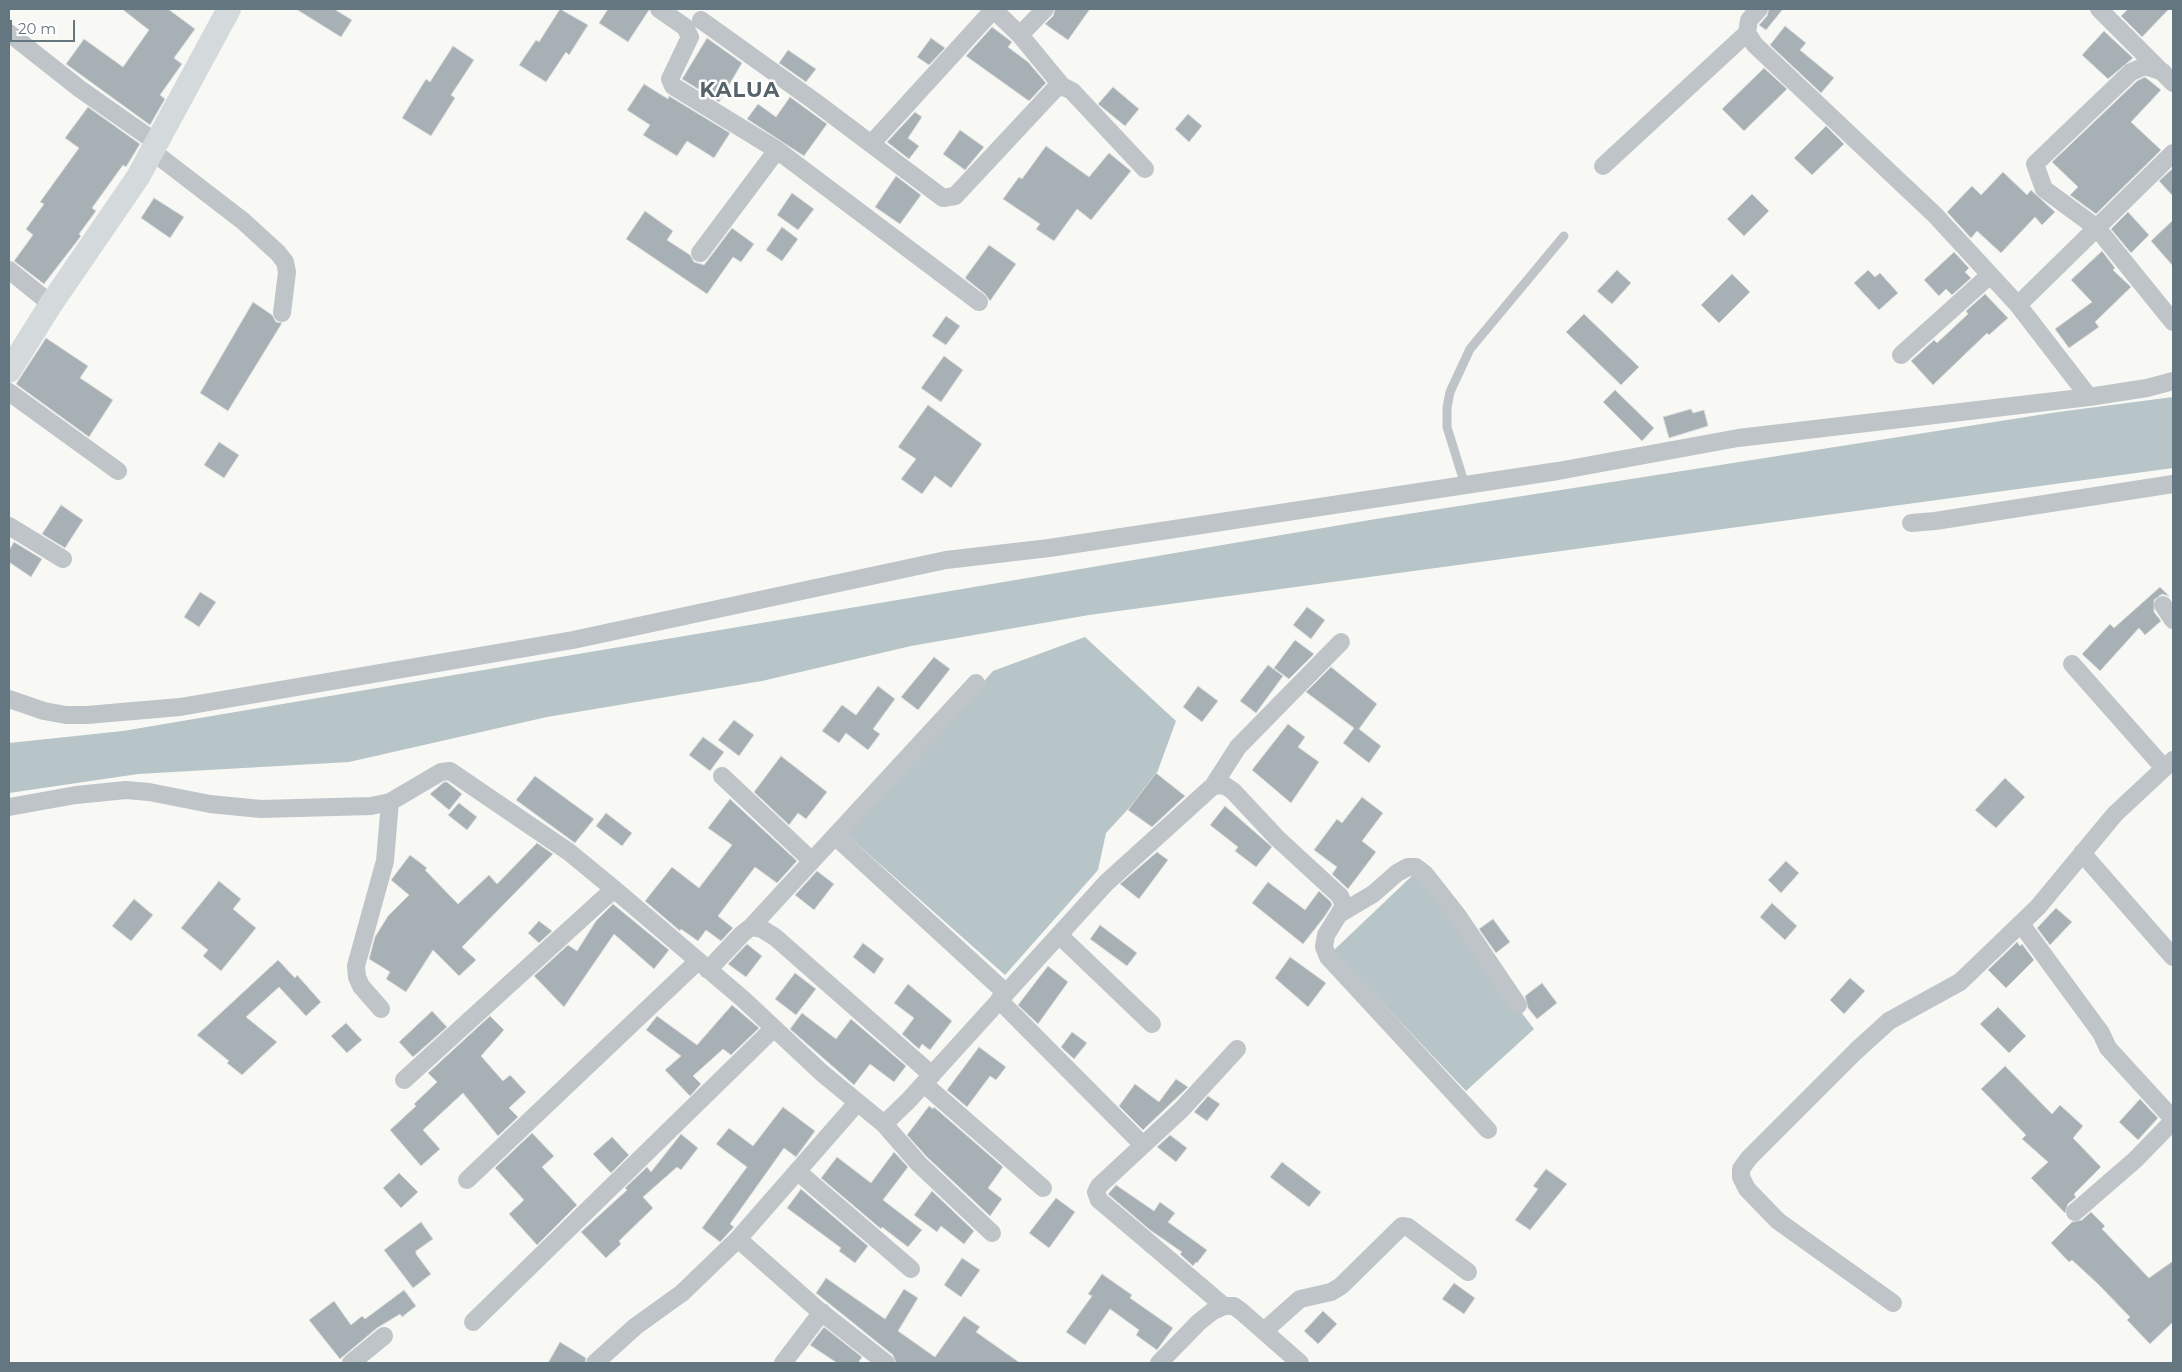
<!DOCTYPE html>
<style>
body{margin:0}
#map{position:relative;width:2182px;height:1372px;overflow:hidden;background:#f8f8f5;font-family:Montserrat,sans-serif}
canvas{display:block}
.frame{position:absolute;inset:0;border:10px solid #647680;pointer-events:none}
.scale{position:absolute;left:10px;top:20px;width:65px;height:22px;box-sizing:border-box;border:2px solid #647680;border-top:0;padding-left:6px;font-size:15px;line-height:18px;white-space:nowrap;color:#647680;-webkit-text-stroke:4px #fff;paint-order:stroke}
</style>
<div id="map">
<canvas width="2182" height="1372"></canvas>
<div class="frame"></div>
<div class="scale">20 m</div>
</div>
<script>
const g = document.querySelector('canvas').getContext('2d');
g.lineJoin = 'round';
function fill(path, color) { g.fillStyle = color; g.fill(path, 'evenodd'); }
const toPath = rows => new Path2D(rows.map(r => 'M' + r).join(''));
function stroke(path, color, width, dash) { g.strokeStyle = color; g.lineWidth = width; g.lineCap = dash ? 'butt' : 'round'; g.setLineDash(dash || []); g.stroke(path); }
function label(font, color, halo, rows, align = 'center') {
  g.font = font + ' Montserrat,sans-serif'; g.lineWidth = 5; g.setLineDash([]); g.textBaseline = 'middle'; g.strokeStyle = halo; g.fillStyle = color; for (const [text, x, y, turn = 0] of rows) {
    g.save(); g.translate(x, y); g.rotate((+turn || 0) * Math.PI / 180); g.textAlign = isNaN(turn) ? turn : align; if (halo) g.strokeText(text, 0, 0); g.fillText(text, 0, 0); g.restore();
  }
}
fill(toPath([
 [2173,397,2173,468,1089,615,911,646,762,681,547,717,349,762,138,774,9,793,9,743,123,731,1376,519,2058,412],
 [1085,637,1176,721,1154,781,1106,833,1098,870,1005,975,847,835,993,671],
 [1415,873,1534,1029,1466,1091,1333,951]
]), '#b7c4c8');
const building = toPath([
 [122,9,168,9,195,29,174,58,182,64,160,95,165,99,150,125,66,64,84,39,123,67,149,30,122,9],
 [296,9,334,9,352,20,341,37,296,9],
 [560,9,588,25,569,55,566,52,546,82,519,65,536,40,539,42,560,9],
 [608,9,648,9,649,10,628,42,599,23,608,9],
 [1055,9,1090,9,1068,40,1045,24,1053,16,1055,9],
 [1769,9,1783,9,1766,30,1759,25,1767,16,1769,9],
 [2128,9,2169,9,2142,37,2121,16,2128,9],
 [1785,26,1806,43,1800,50,1834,78,1821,93,1770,45,1785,26],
 [992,27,1012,42,1008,47,1028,62,1046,83,1029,101,966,56,992,27],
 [2104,31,2133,58,2108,79,2082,55,2104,31],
 [707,38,742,63,719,102,682,79,707,38],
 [931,38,945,48,929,65,917,57,931,38],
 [453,46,474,60,451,95,455,98,431,136,402,118,426,79,430,82,453,46],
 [788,50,816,69,806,82,779,63,788,50],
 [1764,68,1787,89,1744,131,1722,109,1764,68],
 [2145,77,2161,90,2131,122,2161,150,2096,214,2070,195,2078,187,2052,162,2137,81,2145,77],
 [644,84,668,99,669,96,730,133,714,158,687,141,677,156,643,135,650,125,627,110,644,84],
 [1113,87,1139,109,1125,126,1098,104,1113,87],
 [790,97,827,124,804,156,747,119,758,104,776,117,790,97],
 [88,107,140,144,126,167,123,165,92,208,96,211,79,234,81,236,44,284,14,261,33,235,26,229,44,204,40,202,79,148,65,138,88,107],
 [915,112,922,117,908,138,919,146,909,159,887,142,915,112],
 [1188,114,1202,126,1189,142,1175,129,1188,114],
 [1826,126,1844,144,1812,175,1794,158,1826,126],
 [960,130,984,147,965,170,943,154,960,130],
 [1046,146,1089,177,1109,153,1131,171,1091,220,1077,209,1054,241,1036,229,1040,224,1003,199,1019,177,1022,179,1046,146],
 [2173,168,2173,196,2159,181,2173,168],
 [2003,172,2027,195,2031,190,2055,212,2042,225,2035,217,2001,253,1977,231,1971,238,1947,212,1972,186,1981,195,2003,172],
 [896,176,921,195,900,224,875,207,896,176],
 [792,193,814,209,798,230,777,215,792,193],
 [1752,194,1769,211,1744,236,1727,219,1752,194],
 [154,198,184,217,170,238,141,218,154,198],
 [645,211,673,231,667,240,690,255,694,262,704,265,732,228,754,244,741,262,733,257,707,294,626,239,645,211],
 [2128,212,2149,235,2131,253,2111,229,2128,212],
 [2173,220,2173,266,2151,241,2173,220],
 [782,227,798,239,782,261,766,250,782,227],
 [989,245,1016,264,990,301,985,294,965,278,989,245],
 [2102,251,2115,268,2113,270,2131,287,2095,322,2099,327,2069,348,2055,329,2092,302,2071,280,2102,251],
 [1954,252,1969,268,1965,272,1971,278,1952,295,1946,289,1939,296,1924,280,1954,252],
 [1617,270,1631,283,1612,304,1597,291,1617,270],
 [1868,270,1875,277,1880,273,1898,293,1879,310,1854,283,1868,270],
 [1732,274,1750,292,1719,323,1701,305,1732,274],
 [1985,294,2008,318,1989,335,1987,333,1933,385,1911,361,1934,340,1937,343,1968,314,1966,311,1985,294],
 [253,302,272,315,276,322,282,323,228,411,200,393,253,302],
 [1584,314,1639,367,1621,385,1566,332,1584,314],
 [946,316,960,326,946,345,932,336,946,316],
 [46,338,88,366,80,378,113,400,89,437,16,384,46,338],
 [944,356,963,370,941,402,921,388,944,356],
 [1615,390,1654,428,1642,441,1603,402,1615,390],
 [928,405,982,444,951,488,935,476,922,494,901,479,916,459,898,447,928,405],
 [1691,409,1693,413,1704,410,1708,426,1669,438,1663,417,1691,409],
 [219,442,239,455,224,478,204,465,219,442],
 [61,505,83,520,65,548,42,534,61,505],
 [14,542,42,559,31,577,9,562,9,550,14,542],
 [2160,587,2169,596,2162,594,2154,600,2154,612,2161,621,2145,635,2139,628,2100,671,2082,654,2110,624,2114,628,2160,587],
 [200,592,216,602,199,627,184,617,200,592],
 [1307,607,1325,620,1311,639,1293,625,1307,607],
 [1295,640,1314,654,1289,679,1274,668,1295,640],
 [934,657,950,669,918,710,901,697,934,657],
 [1268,665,1283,676,1256,713,1240,701,1268,665],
 [1331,667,1377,704,1359,729,1381,746,1369,763,1343,743,1354,728,1306,692,1331,667],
 [878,686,895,699,873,729,880,734,868,750,846,733,839,743,822,731,842,705,856,715,878,686],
 [1198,686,1218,701,1202,722,1183,707,1198,686],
 [734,720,754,735,739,756,718,740,734,720],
 [1288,724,1305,737,1298,747,1319,762,1291,803,1252,770,1288,724],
 [703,737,724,752,710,771,689,755,703,737],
 [781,756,827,792,806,819,798,813,789,825,754,792,781,756],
 [1156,773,1185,796,1152,827,1128,810,1156,773],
 [535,776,594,819,575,843,516,800,535,776],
 [2005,778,2025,797,1996,828,1975,810,2005,778],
 [444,782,447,782,462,794,449,810,430,794,444,782],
 [1362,797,1383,813,1362,841,1376,852,1348,889,1332,874,1337,867,1314,850,1337,819,1342,823,1362,797],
 [730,799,797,861,777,883,755,867,718,916,733,928,721,941,706,930,698,941,681,929,680,931,645,901,672,867,699,888,732,845,708,828,730,799],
 [459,803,477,817,467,830,448,815,459,803],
 [1225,806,1272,847,1256,867,1235,851,1238,847,1210,825,1225,806],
 [606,813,632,833,622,846,596,826,606,813],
 [537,843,553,854,462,947,476,960,459,976,433,950,406,992,386,979,390,972,369,959,375,937,388,916,409,895,391,880,410,855,427,868,425,870,458,904,489,875,497,884,537,843],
 [1157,852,1168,860,1139,899,1120,884,1157,852],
 [1786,861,1799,873,1781,893,1768,880,1786,861],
 [817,871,834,884,814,910,795,895,817,871],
 [219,881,241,899,233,909,256,928,221,971,203,956,208,950,181,928,219,881],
 [1268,882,1305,910,1319,891,1331,902,1332,905,1325,916,1303,944,1252,903,1268,882],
 [134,899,153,915,131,941,112,926,134,899],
 [1772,903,1797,926,1785,940,1760,917,1772,903],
 [613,904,669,950,654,969,614,934,564,1007,534,976,568,945,577,951,596,921,613,904],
 [2056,908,2072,922,2050,945,2037,928,2056,908],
 [1493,919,1510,942,1496,953,1479,929,1493,919],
 [539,921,552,931,539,943,528,933,539,921],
 [1100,925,1137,953,1127,966,1090,939,1100,925],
 [2017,942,2020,946,2022,944,2034,960,2006,988,1988,970,2017,942],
 [863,943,884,959,874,974,853,957,863,943],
 [747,944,762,956,746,977,728,964,747,944],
 [1290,957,1326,983,1308,1007,1275,978,1290,957],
 [278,960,295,978,297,975,321,1002,306,1016,279,987,246,1017,277,1042,242,1075,227,1063,229,1061,197,1035,278,960],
 [1048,966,1068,982,1038,1024,1018,1005,1048,966],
 [795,973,816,989,796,1015,775,999,795,973],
 [1850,978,1865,991,1844,1014,1830,1000,1850,978],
 [1542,983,1557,1003,1537,1019,1528,1008,1525,996,1542,983],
 [908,984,952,1021,930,1050,922,1044,919,1049,902,1034,914,1018,894,1003,908,984],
 [732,1005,759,1028,731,1055,723,1049,693,1076,701,1084,690,1096,665,1070,681,1056,646,1030,657,1016,697,1045,732,1005],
 [1998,1007,2026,1036,2009,1053,1980,1024,1998,1007],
 [432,1011,447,1027,413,1057,399,1042,432,1011],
 [802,1013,836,1039,851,1019,906,1066,894,1082,870,1064,854,1085,790,1029,802,1013],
 [490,1016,504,1030,481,1056,503,1081,510,1075,526,1092,509,1108,518,1117,498,1136,463,1093,423,1130,440,1149,421,1166,390,1130,416,1106,414,1104,437,1082,428,1073,490,1016],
 [346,1023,362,1040,347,1053,331,1036,346,1023],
 [1072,1032,1087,1043,1074,1059,1061,1047,1072,1032],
 [979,1047,1006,1067,996,1080,990,1076,967,1107,947,1090,979,1047],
 [2005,1066,2052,1114,2060,1105,2083,1126,2073,1138,2101,1167,2074,1194,2076,1197,2068,1204,2065,1213,2031,1178,2048,1162,2022,1139,2026,1135,1981,1089,2005,1066],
 [1176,1079,1188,1087,1143,1130,1119,1106,1135,1084,1159,1102,1176,1079],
 [1208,1096,1220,1104,1207,1121,1194,1112,1208,1096],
 [2140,1099,2158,1118,2138,1140,2119,1122,2140,1099],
 [929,1106,933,1109,934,1107,1003,1167,988,1188,1002,1199,990,1216,927,1157,907,1135,929,1106],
 [783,1107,815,1131,796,1157,784,1148,730,1224,734,1227,720,1242,702,1228,747,1167,716,1144,729,1128,753,1146,783,1107],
 [532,1133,554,1156,542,1167,577,1205,537,1245,509,1214,524,1200,495,1168,532,1133],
 [681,1134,698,1148,681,1170,677,1167,643,1197,653,1208,619,1241,621,1244,606,1258,581,1232,627,1190,625,1188,647,1167,651,1172,681,1134],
 [1170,1135,1187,1148,1176,1162,1157,1147,1170,1135],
 [612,1137,629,1155,611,1173,593,1154,612,1137],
 [894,1152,908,1167,883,1200,922,1230,908,1247,882,1227,881,1229,821,1178,837,1157,871,1183,894,1152],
 [1282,1162,1321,1192,1309,1207,1270,1177,1282,1162],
 [1546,1169,1567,1184,1530,1230,1515,1220,1538,1189,1533,1186,1546,1169],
 [399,1173,418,1192,401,1208,383,1188,399,1173],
 [1116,1185,1154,1211,1160,1202,1175,1213,1168,1222,1207,1250,1197,1263,1196,1262,1193,1266,1180,1254,1182,1252,1150,1230,1108,1194,1116,1185],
 [801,1189,868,1246,855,1263,839,1251,841,1248,787,1208,801,1189],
 [932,1191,974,1231,964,1244,941,1226,937,1232,914,1215,932,1191],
 [1056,1198,1075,1212,1049,1248,1029,1233,1056,1198],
 [2091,1212,2105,1226,2102,1229,2149,1278,2173,1261,2173,1322,2150,1344,2127,1320,2130,1317,2098,1284,2072,1260,2069,1262,2051,1243,2072,1222,2082,1220,2091,1212],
 [421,1222,433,1239,416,1251,416,1254,431,1274,413,1288,384,1250,421,1222],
 [962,1258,980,1270,961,1297,944,1285,962,1258],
 [1102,1274,1132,1295,1130,1298,1173,1328,1157,1350,1136,1335,1139,1330,1110,1309,1085,1345,1066,1332,1092,1296,1088,1294,1102,1274],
 [826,1278,885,1319,904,1289,918,1298,898,1331,935,1357,964,1316,980,1327,976,1332,1020,1363,896,1363,893,1355,816,1293,826,1278],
 [1454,1283,1475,1298,1464,1314,1442,1299,1454,1283],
 [404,1290,416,1306,402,1317,400,1314,377,1328,340,1359,309,1320,334,1301,351,1325,362,1316,365,1319,404,1290],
 [1323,1311,1337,1324,1318,1344,1304,1331,1323,1311],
 [824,1327,862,1357,858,1363,837,1363,810,1345,824,1327],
 [560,1342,586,1358,585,1363,548,1363,560,1342]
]);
fill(building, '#a6b0b5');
stroke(building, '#dadad8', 1);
stroke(toPath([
 [1465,485,1447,427,1447,408,1450,392,1470,349,1564,236]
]), '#bfc4c8', 9);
stroke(toPath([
 [659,9,685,27,690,37,670,79,673,86,777,150,979,302],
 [993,9,1020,35,1062,86],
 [1759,9,1749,20,1747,33,1755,45,1935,215,2018,305,2089,397],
 [2099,9,2173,83],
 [701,20,814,101,943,198,955,196,1054,90,1062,86,1072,91,1145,169],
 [9,33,80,89,157,143],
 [1020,35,1045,9],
 [2163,72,2145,66,2131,72,2035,164,2044,189,2097,228,2173,322],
 [871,144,994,9],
 [152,151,243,221,278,253,285,262,287,272,282,313],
 [1603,166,1747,33],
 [700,253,777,150],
 [9,270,51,304],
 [2018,305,2173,153],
 [1901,355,1990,275],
 [9,392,118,471],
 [1911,523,1935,521,2173,484],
 [9,526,63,559],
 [2163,605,2173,620],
 [2072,664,2164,768],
 [9,699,44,711,66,715,87,715,180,707,573,640,946,560,1049,548,1558,471,1738,438,2089,397,2147,388,2173,381],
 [722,776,812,861],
 [1213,786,1238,747,1341,642],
 [9,807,76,795,126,790,149,792,210,804,261,809,371,806,390,802,441,772,450,771,569,852,614,889,743,999,822,1073,884,1124,919,1164,992,1233],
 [835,836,1005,992],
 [2082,853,2173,957],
 [1341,913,1373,894,1397,873,1408,867,1416,867,1425,874,1458,916,1518,1005],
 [2021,924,2101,1033,2108,1048,2173,1119],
 [751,927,976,683],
 [1059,935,1152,1024],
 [708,970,742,934,751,927,762,929,775,937,932,1075],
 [999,1000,1143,1145],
 [381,1009,361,986,357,977,356,966,385,861,390,802],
 [404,1080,614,889],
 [924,1084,1043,1188],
 [884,1124,908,1101,1106,883,1213,786,1224,785,1233,791,1277,838,1340,896,1344,906,1326,935,1324,947,1328,957,1488,1130],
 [797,1171,911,1269],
 [467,1180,698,961],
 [2075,1212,2135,1160,2173,1121],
 [738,1239,816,1308,886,1363],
 [1893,1303,1778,1221,1747,1189,1741,1177,1741,1169,1749,1158,1856,1051,1889,1021,1960,982,2038,907,2115,814,2173,760],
 [1224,1306,1099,1200,1096,1192,1099,1186,1127,1160,1181,1110,1237,1049],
 [473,1322,773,1029],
 [1264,1331,1300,1299,1331,1292,1341,1286,1402,1226,1408,1227,1468,1272],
 [351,1363,384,1336],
 [595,1363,636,1326,682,1293,738,1239,857,1103],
 [783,1363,822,1312],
 [1159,1363,1199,1322,1213,1311,1224,1306,1234,1306,1242,1312,1300,1363]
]), '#bfc4c8', 18);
stroke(toPath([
 [9,371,51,304,138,177,229,9]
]), '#d4d9dc', 24);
g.letterSpacing = '1px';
label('bold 21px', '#56636b', '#fff', [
 ["KALUA",740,91]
]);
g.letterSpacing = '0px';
</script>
